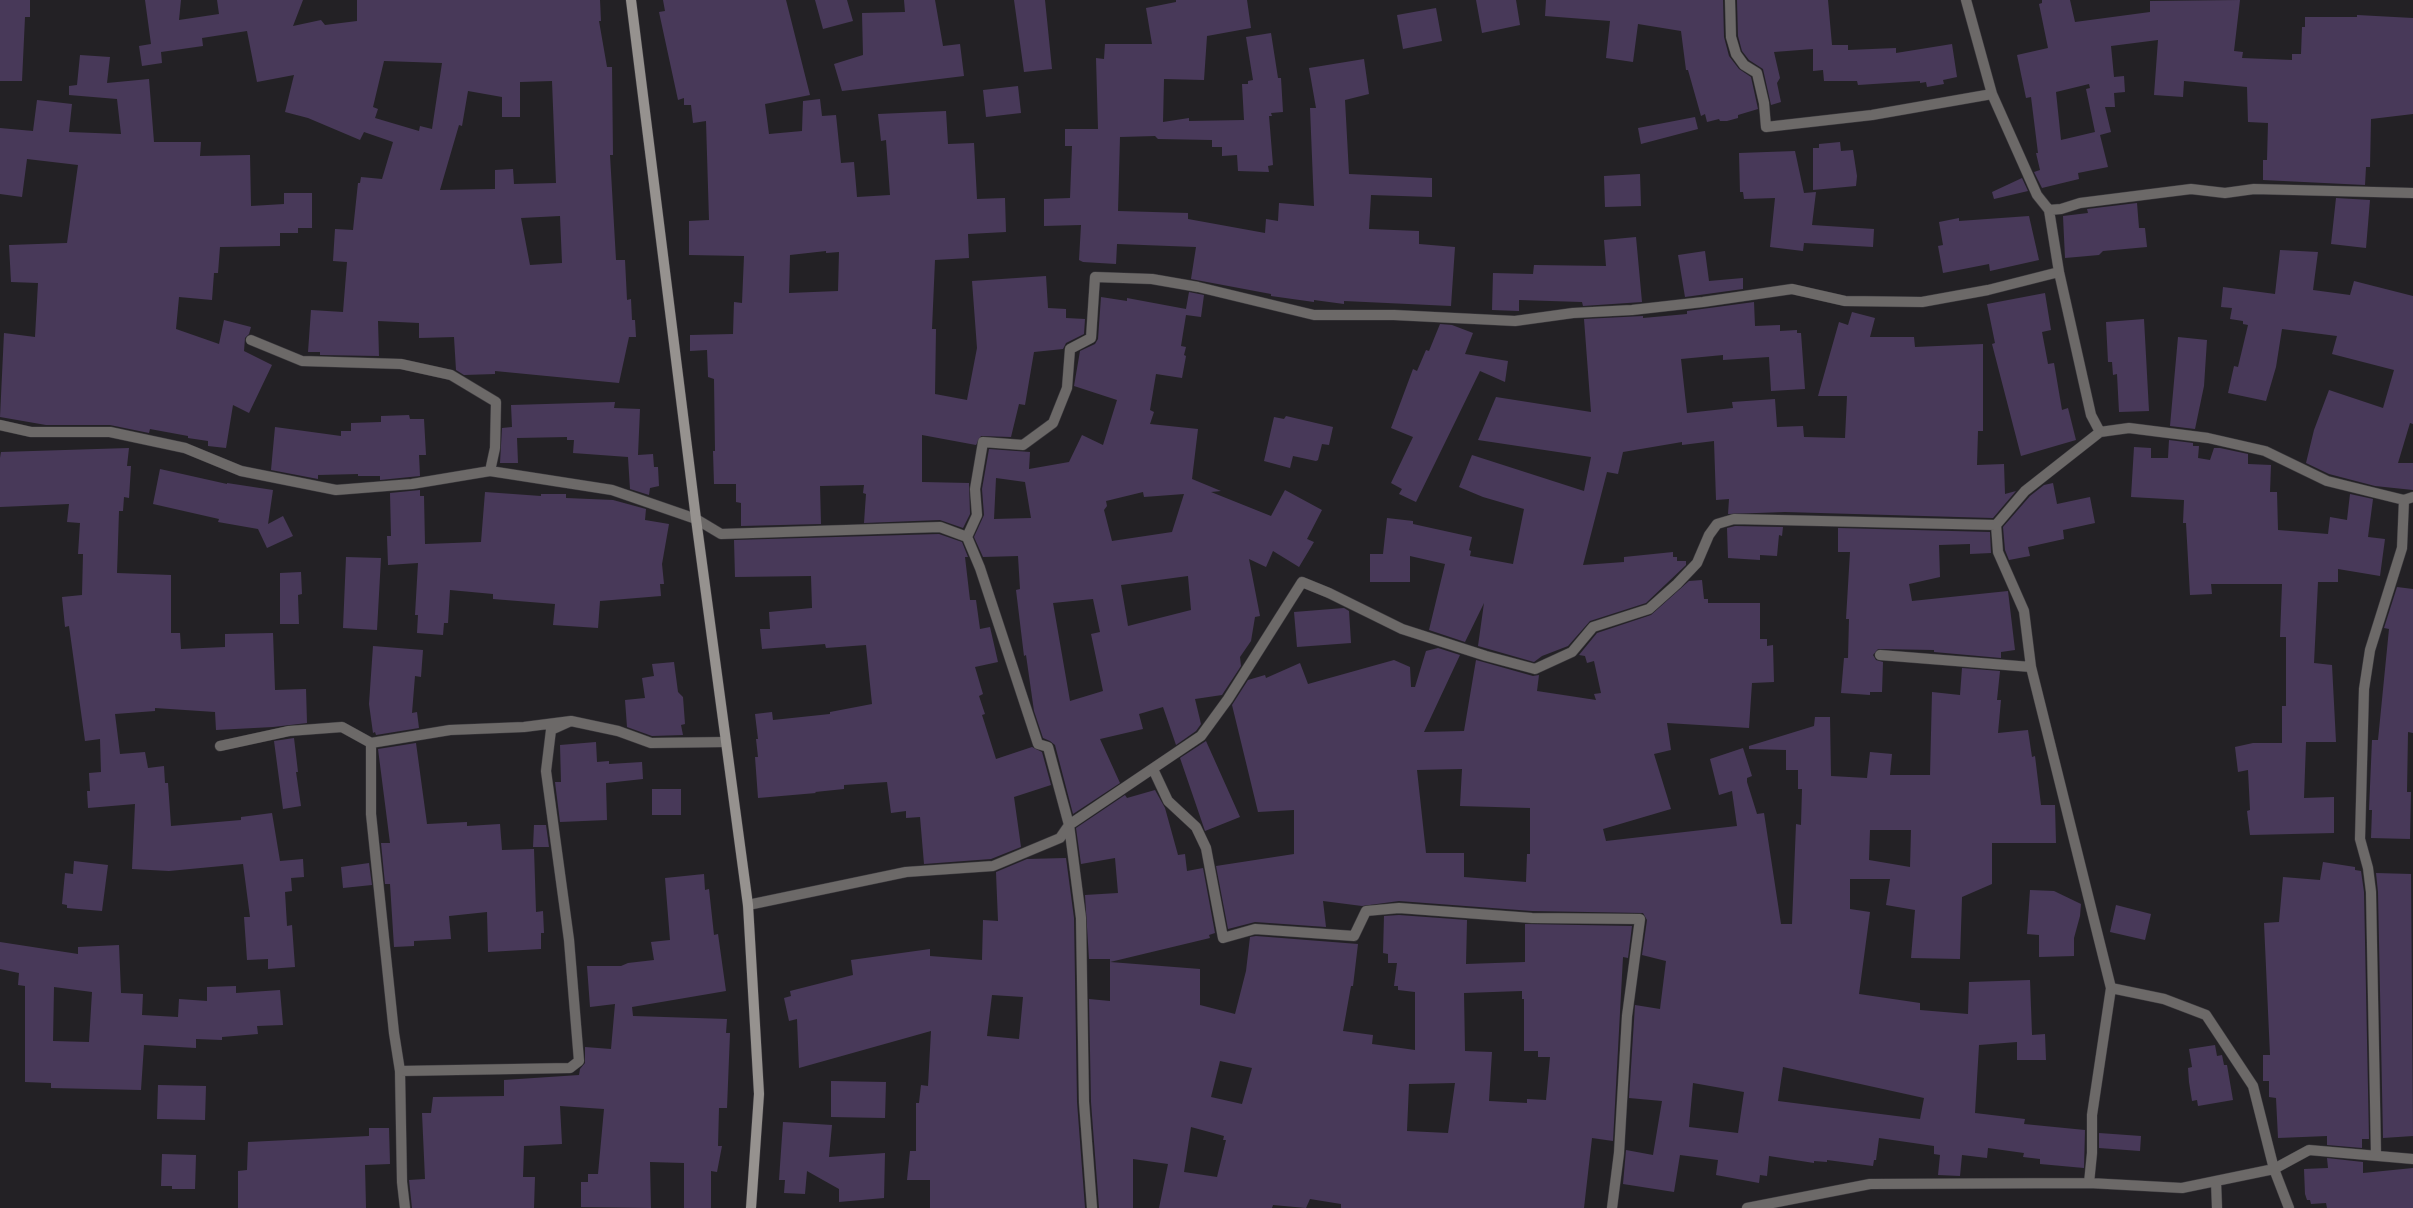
<!DOCTYPE html>
<style>
body{margin:0}
canvas{display:block;background:#232125}
</style>
<canvas width="2413" height="1208"></canvas>
<script>
const g = document.querySelector('canvas').getContext('2d');
g.lineJoin = 'round';
function fill(path, color) { g.fillStyle = color; g.fill(path, 'evenodd'); }
const toPath = rows => new Path2D(rows.map(r => 'M' + r).join(''));
function stroke(path, color, width, dash) { g.strokeStyle = color; g.lineWidth = width; g.lineCap = dash ? 'butt' : 'round'; g.setLineDash(dash || []); g.stroke(path); }
fill(toPath([
 [0,0,30,0,30,17,25,17,22,81,0,81],
 [145,0,181,0,179,20,219,14,217,0,303,0,293,26,321,20,325,25,357,21,357,0,600,0,601,21,599,21,607,67,612,67,613,155,610,155,616,260,625,260,627,300,631,299,632,320,635,320,636,337,629,337,619,383,495,371,495,374,464,375,456,370,454,337,419,338,419,323,378,321,379,356,320,355,320,352,308,352,311,310,343,312,347,262,333,261,335,229,353,230,358,183,360,183,361,177,382,179,393,142,364,132,360,140,308,118,285,112,294,75,257,82,247,31,202,38,203,46,161,52,162,63,142,66,139,46,151,44],
 [384,61,442,63,432,129,420,126,419,131,375,118,378,109,373,107],
 [552,81,556,183,514,184,513,169,495,170,495,189,440,190,459,125,462,126,468,91,502,97,502,117,520,117,520,82],
 [560,216,562,263,530,265,521,218],
 [663,0,786,0,810,95,765,104,769,134,802,131,803,101,820,99,822,116,836,115,841,163,854,162,857,197,890,195,886,140,881,141,878,114,946,111,948,144,974,143,977,199,1005,198,1006,232,968,234,969,258,935,260,932,329,936,329,935,394,967,400,977,348,972,281,1046,276,1048,308,1066,309,1066,318,1085,319,1084,334,1066,343,1063,349,1034,352,1025,405,1019,404,1011,437,981,436,976,445,922,435,922,482,969,483,970,514,963,528,940,520,864,523,866,494,863,493,864,485,820,486,821,524,741,526,741,503,736,502,736,484,714,484,713,451,715,451,714,379,708,377,707,350,690,351,690,335,733,334,734,302,742,303,744,256,689,255,689,221,709,220,706,121,693,123,691,105,684,105,684,98,678,100,659,12,665,11],
 [826,251,826,253,839,252,838,291,789,293,790,255],
 [815,0,847,0,853,21,823,29],
 [904,0,935,0,943,46,960,44,964,76,842,91,834,64,863,55,862,13,905,12],
 [1014,0,1045,0,1052,69,1024,72],
 [1176,0,1247,0,1251,28,1207,36,1204,80,1164,79,1163,122,1189,118,1189,121,1244,120,1242,84,1248,84,1248,81,1253,80,1246,37,1271,33,1278,78,1281,78,1283,112,1271,113,1272,116,1269,116,1273,165,1268,166,1269,172,1238,171,1237,155,1222,156,1222,147,1212,147,1212,140,1158,139,1155,136,1120,137,1118,211,1188,213,1188,219,1265,233,1266,219,1278,221,1279,203,1314,206,1310,108,1316,108,1309,68,1364,59,1369,94,1345,100,1349,174,1432,178,1432,197,1371,195,1369,229,1419,231,1419,244,1455,247,1451,306,1344,301,1344,304,1314,300,1314,302,1271,296,1271,294,1191,279,1196,247,1117,244,1116,264,1083,262,1079,260,1081,225,1044,226,1044,199,1070,198,1072,146,1065,146,1065,129,1098,129,1096,58,1104,59,1105,44,1152,44,1146,8,1176,2],
 [1476,0,1516,0,1520,25,1482,33],
 [1546,0,1723,0,1724,37,1729,56,1739,69,1751,77,1758,109,1738,115,1738,118,1727,121,1720,121,1719,119,1707,122,1705,114,1701,116,1688,70,1686,70,1681,31,1638,24,1633,62,1606,58,1610,21,1545,16],
 [1737,0,1828,0,1832,45,1848,45,1848,50,1896,48,1896,53,1952,44,1957,77,1943,80,1944,84,1927,87,1926,82,1920,83,1920,81,1858,85,1857,81,1824,81,1823,70,1813,71,1813,49,1774,52,1780,78,1777,83,1781,102,1771,105,1763,69,1749,60,1742,51,1738,36],
 [2042,0,2070,0,2075,22,2150,12,2150,1,2240,0,2234,51,2243,52,2242,58,2292,60,2292,54,2301,54,2302,27,2305,27,2305,17,2357,17,2357,15,2413,18,2413,114,2371,119,2370,167,2366,167,2365,185,2263,180,2263,160,2267,160,2268,123,2248,122,2247,87,2184,81,2183,97,2154,95,2158,40,2111,46,2114,77,2124,76,2125,92,2114,93,2115,107,2105,107,2111,132,2100,135,2108,167,2078,173,2079,179,2042,188,2034,172,2040,170,2036,153,2038,153,2031,97,2026,98,2017,55,2048,48,2039,4,2042,3],
 [2089,84,2090,88,2086,89,2095,132,2061,140,2056,92],
 [1436,8,1442,41,1403,49,1397,15],
 [80,55,110,57,107,83,149,79,154,142,201,142,200,156,250,155,251,206,284,204,284,193,312,193,312,228,298,228,298,233,280,233,280,246,220,247,218,273,214,273,212,300,179,297,176,329,219,344,224,320,251,327,249,334,245,338,244,351,272,365,249,413,233,405,226,448,208,446,208,441,188,438,188,436,150,429,149,433,110,425,46,425,0,417,4,333,35,337,38,283,11,282,9,245,67,243,78,165,27,159,22,197,0,194,0,128,33,131,37,100,72,104,69,132,121,134,117,99,69,95,69,86,77,85],
 [1018,86,1021,113,986,117,983,90],
 [1695,117,1698,129,1641,144,1638,128],
 [1840,142,1841,151,1853,150,1857,176,1856,186,1813,190,1813,148,1819,148,1819,144],
 [1795,151,1804,193,1816,192,1812,225,1874,229,1873,247,1804,243,1803,251,1770,247,1775,198,1744,199,1743,192,1740,192,1739,153],
 [1640,174,1641,206,1605,207,1604,176],
 [2022,178,2028,191,1994,199,1992,192],
 [2336,198,2370,200,2366,248,2331,244],
 [2137,203,2139,228,2145,228,2147,247,2103,251,2099,255,2065,258,2063,216,2088,213,2087,209],
 [2029,216,2039,260,1990,271,1989,264,1943,273,1938,246,1943,245,1939,222,1959,218,1959,221],
 [1636,237,1642,302,1583,306,1582,302,1519,300,1519,311,1492,310,1493,273,1533,274,1534,265,1606,266,1604,240],
 [2280,250,2318,252,2313,290,2350,295,2354,281,2413,296,2413,424,2410,423,2398,463,2413,463,2413,490,2375,486,2329,474,2306,463,2314,430,2329,390,2383,408,2394,370,2332,354,2337,336,2282,329,2276,367,2266,401,2228,393,2234,366,2238,367,2248,325,2243,324,2243,321,2230,319,2232,308,2221,307,2223,287,2275,294],
 [1705,251,1709,281,1743,278,1743,289,1685,297,1678,255],
 [1189,292,1204,295,1201,317,1186,315,1181,346,1186,347,1184,355,1186,356,1182,378,1156,374,1150,410,1154,412,1150,424,1198,429,1192,479,1221,491,1211,492,1271,516,1285,490,1322,510,1307,539,1314,542,1299,567,1273,551,1266,567,1249,559,1260,616,1255,617,1251,641,1240,657,1241,666,1222,695,1195,699,1201,724,1196,731,1176,745,1163,707,1139,714,1143,729,1100,739,1120,783,1073,814,1055,745,1050,741,1043,738,1034,711,1026,655,1024,656,1016,590,1020,589,1018,556,983,557,974,537,984,515,982,489,989,449,1030,452,1029,469,1069,462,1082,435,1103,445,1117,400,1074,386,1080,351,1095,344,1098,339,1101,297,1127,301,1127,298,1186,309],
 [996,478,1025,482,1031,518,994,519],
 [1143,492,1144,497,1184,494,1172,532,1112,541,1104,510,1107,506,1106,501],
 [1188,576,1191,610,1128,626,1121,585],
 [1093,599,1100,632,1091,634,1103,691,1070,701,1053,603],
 [2045,293,2051,330,2042,332,2048,364,2054,363,2062,410,2068,408,2076,440,2021,456,1992,344,1995,343,1987,304],
 [1754,302,1755,326,1780,325,1780,331,1797,330,1797,333,1801,333,1805,389,1771,391,1769,357,1723,360,1723,355,1681,359,1687,413,1733,408,1732,402,1775,399,1777,427,1803,426,1804,437,1845,438,1847,396,1818,396,1839,322,1848,325,1852,312,1875,318,1870,337,1914,337,1915,347,1983,344,1983,431,1978,431,1977,465,2004,464,2005,494,2016,491,1993,518,1785,512,1728,514,1729,499,1716,500,1714,441,1682,445,1682,442,1623,452,1618,474,1607,472,1583,565,1624,562,1624,557,1673,552,1673,557,1677,557,1677,561,1686,561,1686,565,1646,603,1590,621,1568,646,1542,656,1534,662,1478,646,1484,603,1465,642,1429,630,1445,564,1410,556,1410,582,1370,582,1370,554,1383,554,1387,518,1413,521,1413,524,1472,537,1469,550,1471,551,1470,556,1513,564,1524,509,1483,497,1459,487,1472,455,1584,491,1591,457,1478,440,1496,397,1591,412,1584,319,1643,316,1643,318,1687,314,1687,311],
 [2144,319,2149,411,2119,412,2117,374,2113,375,2112,362,2108,362,2106,322],
 [1440,324,1452,325,1473,333,1465,354,1508,361,1505,382,1480,371,1416,502,1399,494,1402,489,1391,483,1413,437,1391,428,1413,369,1417,371,1426,350,1429,351],
 [2178,337,2207,340,2204,386,2195,429,2170,426],
 [615,402,614,408,640,409,638,455,653,454,654,467,658,467,659,486,650,488,649,495,630,489,628,457,573,453,574,440,567,440,567,437,517,438,518,463,500,463,502,428,512,427,511,405],
 [409,415,410,419,424,419,426,455,419,455,420,476,380,480,380,476,358,476,358,474,318,475,318,479,271,470,275,427,341,436,341,431,351,431,351,423,381,422,381,416],
 [1286,416,1333,427,1329,445,1322,444,1318,460,1316,461,1293,456,1290,468,1264,461,1274,417,1284,419],
 [2169,440,2193,443,2193,446,2199,446,2198,458,2210,460,2214,448,2220,448,2248,454,2248,464,2271,465,2270,492,2277,492,2278,530,2328,534,2330,517,2347,520,2350,494,2373,499,2368,537,2385,539,2380,576,2338,569,2338,582,2318,582,2314,663,2332,665,2336,742,2306,742,2304,798,2334,797,2334,833,2250,835,2247,811,2250,810,2248,770,2238,772,2235,747,2253,743,2282,743,2282,706,2286,706,2286,637,2280,637,2282,584,2211,584,2212,594,2190,595,2186,523,2183,523,2184,500,2131,497,2134,447,2151,448,2151,458,2168,458],
 [129,448,127,466,131,466,129,498,124,497,123,511,119,511,117,573,171,575,171,633,180,633,181,649,225,647,225,634,273,633,275,690,306,689,307,723,273,727,216,730,215,712,155,708,155,711,115,714,120,754,145,752,148,768,164,766,165,783,168,783,171,826,241,820,241,817,272,813,280,861,303,859,304,877,291,878,292,891,285,892,287,926,292,925,295,967,268,969,268,959,247,960,244,917,250,917,243,864,169,871,132,869,135,804,88,808,87,791,90,791,89,773,101,772,100,739,85,741,69,626,65,627,62,597,82,595,83,554,78,554,80,523,67,522,69,504,0,507,0,458,1,452],
 [160,469,227,484,227,483,273,490,268,524,283,516,293,536,267,548,258,529,218,522,219,519,153,504],
 [2053,483,2057,504,2090,497,2095,523,2063,530,2064,539,2028,547,2030,556,2009,560,2005,550,2003,527,2030,496,2044,485],
 [420,490,420,496,424,496,425,544,481,542,485,492,541,496,541,494,566,494,566,498,613,500,646,509,645,520,669,524,662,564,664,584,660,584,661,596,600,601,598,628,553,625,555,604,493,599,493,594,450,590,448,623,444,623,443,635,417,633,418,615,415,615,418,563,388,565,387,536,391,536,390,493],
 [1735,526,1783,527,1782,536,1779,535,1777,556,1760,555,1760,560,1728,558,1727,528],
 [1838,528,1990,532,1991,553,1970,554,1970,544,1939,545,1940,577,1909,584,1912,601,2008,591,2015,650,2001,652,2001,658,1934,652,1934,650,1878,649,1873,655,1876,660,1883,662,1882,692,1870,692,1870,695,1841,693,1844,658,1848,658,1849,619,1846,619,1850,552,1838,552],
 [939,534,962,542,968,557,965,557,970,600,976,600,980,629,990,627,998,662,975,667,983,694,979,696,985,714,982,715,996,759,1032,747,1042,752,1051,785,1014,797,1021,847,991,859,924,864,920,817,906,818,906,811,891,813,887,782,844,785,844,789,815,792,816,793,758,798,755,757,758,757,756,739,758,739,755,714,772,712,773,720,830,714,830,712,872,704,866,645,826,648,825,644,762,649,760,629,770,629,769,612,812,608,811,576,735,577,734,540],
 [346,557,381,558,377,630,343,628],
 [301,572,302,594,298,595,299,624,280,624,280,573],
 [1702,580,1704,599,1708,599,1708,603,1760,603,1760,639,1767,639,1767,646,1773,645,1774,682,1752,683,1749,728,1667,723,1671,750,1654,754,1671,809,1603,829,1606,841,1737,826,1732,791,1719,795,1710,759,1743,748,1752,776,1747,778,1747,782,1757,814,1764,813,1781,924,1792,924,1796,824,1801,825,1802,789,1798,789,1798,770,1786,770,1786,750,1749,749,1749,746,1814,726,1815,717,1830,717,1831,776,1867,778,1870,752,1892,754,1890,775,1930,775,1932,692,1960,695,1962,668,2000,671,1997,700,2001,700,1998,733,2028,730,2032,757,2035,756,2041,805,2055,805,2056,843,1992,843,1992,884,1962,897,1960,959,1911,958,1915,910,1886,905,1890,879,1850,879,1850,909,1870,912,1859,994,1920,1003,1920,1010,1968,1014,1969,982,2030,980,2032,1035,2045,1034,2046,1060,2017,1060,2017,1042,1979,1045,1975,1113,2025,1119,2024,1124,2085,1130,2084,1168,2040,1164,2040,1159,2023,1157,2024,1153,1988,1148,1987,1158,1962,1155,1960,1176,1938,1175,1940,1155,1934,1154,1934,1146,1879,1138,1876,1160,1874,1160,1873,1166,1827,1160,1827,1162,1814,1161,1814,1163,1769,1156,1767,1176,1760,1175,1759,1183,1716,1175,1718,1160,1680,1155,1674,1192,1623,1184,1626,1150,1653,1155,1662,1101,1629,1098,1635,1005,1660,1009,1666,961,1642,955,1647,920,1643,913,1532,911,1399,901,1362,906,1323,901,1326,927,1255,922,1228,929,1216,866,1294,854,1294,810,1258,812,1232,705,1248,680,1265,675,1266,678,1300,663,1308,684,1394,660,1410,667,1411,687,1415,687,1426,651,1438,648,1460,655,1424,732,1464,731,1476,660,1533,676,1539,675,1537,691,1596,700,1594,694,1601,693,1594,661,1587,663,1585,656,1579,655,1597,633,1651,615,1689,581],
 [1462,769,1460,806,1530,808,1530,854,1527,854,1526,882,1464,877,1464,853,1426,853,1417,770],
 [1870,830,1911,830,1910,867,1869,860],
 [1783,1067,1924,1098,1920,1119,1778,1101],
 [1693,1083,1744,1092,1738,1133,1689,1127],
 [2397,587,2413,589,2413,733,2408,732,2407,792,2411,792,2410,839,2371,838,2372,810,2369,810,2372,740,2378,740,2389,629,2384,628],
 [1344,608,1349,611,1351,643,1297,647,1294,612],
 [373,646,423,650,421,677,415,676,412,713,417,712,419,728,376,735,375,732,373,733,369,704],
 [674,662,678,692,683,697,685,724,681,725,683,735,652,736,627,727,625,700,645,698,642,678,654,676,652,664],
 [294,738,298,772,296,772,301,806,283,809,274,741],
 [1206,741,1240,817,1205,831,1180,758],
 [596,742,597,762,609,761,609,764,642,762,643,779,606,783,607,820,560,822,555,782,561,782,560,745],
 [416,743,427,824,467,822,467,826,500,824,502,850,534,849,536,912,543,911,544,933,541,933,541,949,488,952,487,912,449,916,451,939,414,941,414,946,394,947,390,884,385,884,381,843,390,843,378,749],
 [652,789,681,789,681,815,652,815],
 [1155,790,1165,808,1178,855,1185,854,1187,871,1203,868,1215,933,1209,935,1210,938,1110,962,1110,959,1089,959,1085,895,1118,893,1115,858,1081,864,1076,828,1125,795,1127,798],
 [534,825,546,825,549,847,533,847],
 [1066,858,1074,918,1077,1102,1085,1208,930,1208,930,1180,907,1180,910,1151,916,1151,916,1103,919,1103,921,1085,928,1086,931,1031,799,1068,797,1019,789,1021,784,998,791,996,790,991,853,975,851,960,930,949,930,956,982,960,983,920,998,921,996,872,1027,859],
 [992,995,1023,997,1019,1039,987,1036],
 [74,861,108,865,102,911,67,908,67,905,62,904,65,873,73,874],
 [2323,862,2355,867,2355,870,2361,871,2364,892,2369,1139,2362,1139,2362,1148,2327,1145,2327,1136,2278,1138,2276,1098,2269,1097,2269,1081,2263,1081,2263,1055,2270,1055,2264,923,2279,922,2283,877,2320,880],
 [369,863,372,885,343,888,341,867],
 [2376,873,2411,874,2413,1136,2383,1138,2378,892],
 [704,874,705,890,709,889,714,935,718,934,726,991,632,1007,633,1016,727,1019,726,1033,730,1033,727,1108,719,1108,718,1146,722,1146,717,1172,711,1171,711,1208,684,1208,684,1163,650,1162,651,1208,581,1207,581,1182,588,1182,588,1174,598,1174,604,1109,560,1106,562,1144,524,1146,523,1177,535,1177,534,1208,412,1208,409,1180,425,1179,422,1113,431,1113,433,1097,504,1096,504,1080,579,1075,580,1069,585,1063,585,1047,611,1049,615,1004,590,1007,587,966,621,966,628,963,654,960,651,942,670,940,665,878],
 [2030,890,2054,891,2081,904,2080,916,2074,938,2074,956,2039,957,2039,935,2027,934],
 [2116,905,2151,914,2145,940,2110,932],
 [1399,915,1467,920,1466,964,1525,962,1525,924,1632,926,1628,958,1623,957,1613,1141,1592,1138,1584,1208,1341,1208,1341,1204,1310,1199,1306,1208,1273,1205,1272,1208,1159,1208,1168,1164,1133,1159,1133,1208,1099,1208,1091,1102,1089,999,1110,1001,1110,962,1200,969,1200,1005,1235,1014,1246,971,1250,937,1256,936,1358,944,1353,986,1351,986,1343,1031,1373,1035,1372,1044,1415,1050,1415,992,1398,990,1398,986,1394,986,1397,963,1388,963,1388,954,1383,953,1384,916],
 [1522,991,1522,999,1524,999,1524,1051,1538,1051,1538,1057,1550,1057,1546,1100,1527,1099,1527,1103,1489,1101,1492,1052,1465,1051,1464,993],
 [1220,1061,1252,1068,1242,1104,1211,1097],
 [1455,1083,1448,1133,1407,1131,1409,1084],
 [1191,1127,1224,1136,1223,1140,1226,1140,1217,1177,1184,1172],
 [0,942,78,954,78,947,119,945,121,993,143,994,142,1015,178,1017,179,999,207,1001,207,987,236,986,236,993,280,990,283,1025,257,1026,258,1034,222,1037,222,1040,196,1039,196,1048,144,1045,141,1090,51,1088,51,1083,25,1082,25,986,18,985,19,973,0,969],
 [54,987,92,992,89,1042,53,1041],
 [2215,1045,2217,1056,2222,1055,2224,1065,2227,1065,2233,1100,2198,1106,2197,1100,2192,1101,2189,1082,2188,1068,2192,1067,2189,1049],
 [831,1081,886,1082,885,1118,831,1117],
 [158,1085,206,1086,205,1120,157,1119],
 [783,1122,832,1125,829,1157,885,1153,884,1198,839,1202,839,1189,807,1171,805,1194,784,1193,785,1180,779,1180],
 [369,1128,389,1128,390,1164,365,1165,366,1208,238,1208,238,1171,247,1170,248,1142,369,1136],
 [2099,1133,2141,1136,2140,1151,2099,1148],
 [162,1154,196,1155,195,1189,172,1189,172,1186,161,1186],
 [2327,1158,2363,1162,2363,1173,2413,1168,2413,1208,2327,1208,2326,1203,2311,1204,2310,1200,2307,1200,2305,1194,2304,1169,2328,1168]
]), '#483959');
const minor = toPath([
 [1730,0,1731,37,1736,54,1744,65,1757,73,1764,103,1766,127,1872,115,1992,94],
 [1966,0,1992,94,2037,195,2049,210,2059,272,2091,415,2100,432,2025,491,1996,525,1998,552,2024,611,2031,667,2111,988,2164,999,2206,1015,2253,1086,2274,1169,2289,1208],
 [2049,210,2061,209,2080,203,2191,189,2225,193,2254,189,2413,193],
 [251,340,302,361,401,364,451,375,496,402,495,448,490,471],
 [0,425,31,432,110,432,185,448,241,471,336,490,412,484,490,471,612,490,696,519,721,534,940,527,967,537,980,568,1038,744,1048,747,1069,825,1081,918,1084,1102,1092,1208],
 [2100,432,2129,428,2208,438,2265,451,2327,481,2404,500,2413,497],
 [967,537,977,515,975,489,983,442,1023,445,1053,423,1067,388,1070,349,1091,338,1095,277,1152,279,1198,287,1314,315,1394,315,1515,321,1573,313,1632,310,1703,302,1792,289,1845,301,1922,302,1988,290,2059,272],
 [1880,655,2031,667],
 [371,743,371,814,394,1033,400,1071,402,1182,405,1208],
 [220,746,289,731,342,727,371,743,450,730,524,727,571,721,618,731,651,743,726,742],
 [1153,769,1168,801,1196,827,1206,848,1223,938,1255,929,1354,936,1366,911,1399,908,1532,918,1640,919,1627,1016,1619,1153,1612,1208],
 [748,905,906,872,993,866,1060,838,1069,825,1201,736,1228,699,1302,582,1329,593,1402,629,1486,656,1535,669,1572,652,1593,627,1649,609,1677,584,1697,563,1709,535,1717,524,1734,519,1996,525],
 [400,1071,570,1068,579,1061,569,940,546,771,551,730,571,721],
 [2376,1154,2371,892,2368,868,2360,839,2364,689,2370,650,2402,548,2404,500],
 [2216,1181,2217,1208],
 [2089,1183,2092,1153,2092,1115,2111,988],
 [1747,1208,1870,1184,2089,1183,2182,1188,2274,1169,2309,1150,2413,1159]
]);
const secondary = toPath([
 [631,0,696,519,748,905,759,1094,751,1208]
]);
stroke(minor, '#3d3b3f', 11);
stroke(secondary, '#3d3b3f', 11);
stroke(minor, '#6c6968', 10);
stroke(secondary, '#96928f', 10);
</script>
